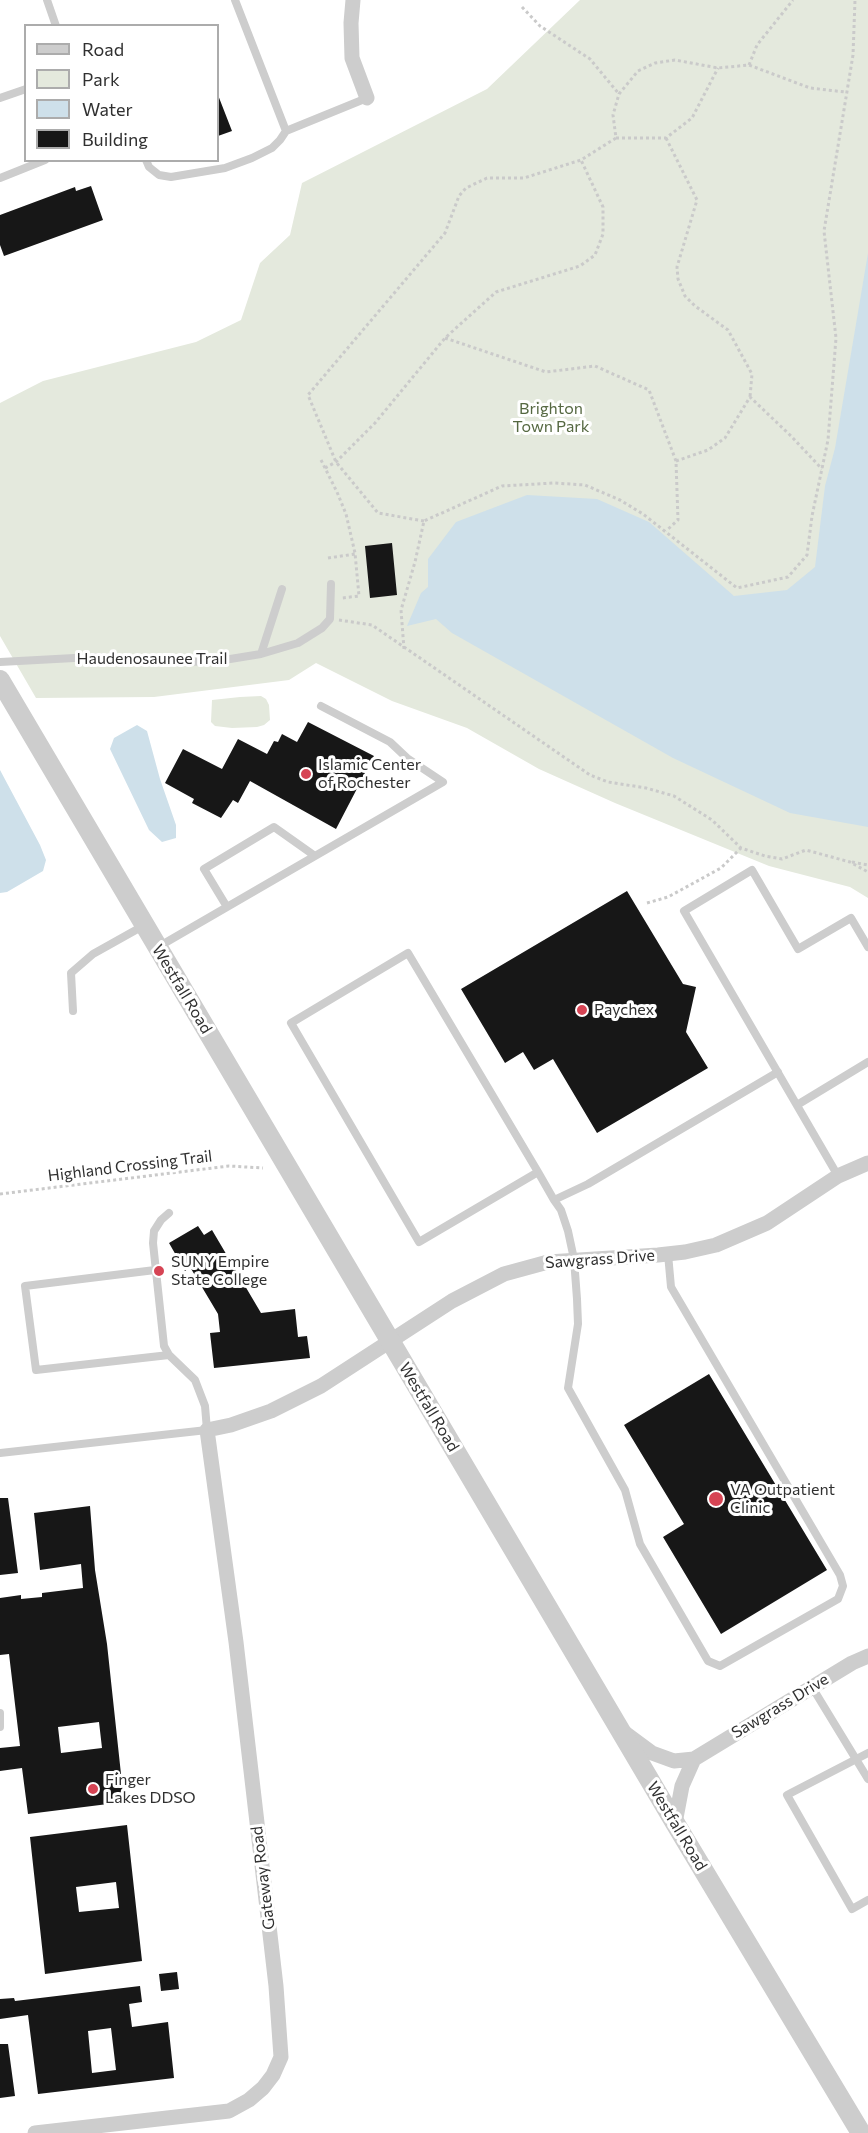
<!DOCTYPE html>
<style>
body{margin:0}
#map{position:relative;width:868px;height:2133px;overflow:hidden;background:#fff;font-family:Commissioner,sans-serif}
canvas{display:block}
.legend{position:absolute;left:24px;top:24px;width:195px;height:138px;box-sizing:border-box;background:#fff;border:2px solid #acacac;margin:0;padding:8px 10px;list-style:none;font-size:18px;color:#303030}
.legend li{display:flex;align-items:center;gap:12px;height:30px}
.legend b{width:30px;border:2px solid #acacac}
</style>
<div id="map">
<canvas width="868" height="2133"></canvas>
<ul class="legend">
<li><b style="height:8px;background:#cdcdcd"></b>Road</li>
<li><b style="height:16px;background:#e4e9dd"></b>Park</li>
<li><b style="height:16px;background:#cee0ea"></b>Water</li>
<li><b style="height:16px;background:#171717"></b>Building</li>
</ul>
</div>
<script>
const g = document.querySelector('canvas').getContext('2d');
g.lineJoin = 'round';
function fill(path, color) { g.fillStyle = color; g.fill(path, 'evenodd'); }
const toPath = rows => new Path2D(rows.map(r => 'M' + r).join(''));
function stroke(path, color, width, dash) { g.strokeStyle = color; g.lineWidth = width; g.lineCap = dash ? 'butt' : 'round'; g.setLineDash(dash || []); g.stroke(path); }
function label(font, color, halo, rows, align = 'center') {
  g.font = font + ' Commissioner,sans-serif'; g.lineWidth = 6; g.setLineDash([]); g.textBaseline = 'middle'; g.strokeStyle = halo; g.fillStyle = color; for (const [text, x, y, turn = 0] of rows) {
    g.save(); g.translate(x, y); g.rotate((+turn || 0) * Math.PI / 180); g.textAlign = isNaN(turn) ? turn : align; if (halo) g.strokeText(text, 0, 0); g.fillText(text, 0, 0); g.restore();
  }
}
fill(toPath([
 [580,0,868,0,868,898,850,887,769,866,615,803,539,769,467,728,392,701,316,663,289,680,154,697,36,698,0,636,0,403,43,381,196,342,241,320,260,263,290,235,302,183,487,89],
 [261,696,266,699,269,705,270,720,264,725,257,727,232,728,215,726,211,722,212,700,240,697]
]), '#e4e9dd');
fill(toPath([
 [868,253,868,827,790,813,673,758,452,633,436,619,407,626,421,593,428,587,428,559,456,522,527,495,597,499,649,522,734,596,787,590,815,567,825,486,835,448],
 [137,725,147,731,160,779,176,825,176,838,162,842,149,830,110,749,114,738],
 [0,770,40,845,46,860,43,871,7,892,0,893]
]), '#cee0ea');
fill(toPath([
 [218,95,232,131,218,136],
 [91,186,103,220,4,256,0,245,0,215,75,187,76,191],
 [392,543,397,595,370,598,365,546],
 [308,722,374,756,336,829,250,781,238,803,233,800,221,818,192,803,194,799,165,783,183,749,222,769,238,739,267,754,274,741,278,742,282,734,297,742],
 [627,891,683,984,696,987,686,1032,708,1068,597,1133,553,1059,534,1070,523,1052,505,1063,461,989],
 [198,1226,204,1235,212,1230,261,1313,295,1309,298,1337,307,1336,310,1358,214,1368,210,1333,220,1332,218,1314,190,1267,185,1271,169,1243],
 [709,1374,827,1570,721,1634,663,1537,684,1524,624,1425],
 [0,1498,8,1498,18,1573,0,1575],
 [90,1506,95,1570,107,1644,124,1802,28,1814,22,1768,0,1771,0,1748,20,1746,9,1654,0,1655,0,1598,21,1595,21,1599,42,1597,42,1593,83,1588,81,1564,40,1570,34,1513],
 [99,1722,102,1748,61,1753,58,1727],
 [127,1825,142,1961,45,1974,30,1837],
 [116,1882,119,1908,79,1912,76,1887],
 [177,1972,179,1989,161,1991,159,1974],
 [140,1986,142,2002,129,2004,132,2027,168,2022,174,2078,38,2094,28,2015,0,2019,0,1999,14,1998,15,2001],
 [111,2028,116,2070,92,2073,88,2031],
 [0,2044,8,2044,15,2096,0,2098]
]), '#171717');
stroke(toPath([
 [522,7,540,26,590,59,619,94],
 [749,65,757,45,793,0],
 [616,138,666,138,692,118,718,68],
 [666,138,697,200,677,267,678,279,685,296,695,306,728,330,752,374,750,397],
 [445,338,546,372,595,366,649,390,676,461,678,520,666,531],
 [321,460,337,492,346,514,355,553,359,596,342,598],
 [676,461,708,450,725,438,750,397,791,436,822,469],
 [325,468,336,462,375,423,445,338,496,292,580,266,595,255,603,234,603,207,581,160],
 [424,521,378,513,336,462,308,395,445,233,459,196,466,188,487,178,524,178,581,160,616,138,613,115,619,94,638,71,655,63,675,60,718,68,749,65,810,88,845,92],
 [328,558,355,554],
 [339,620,372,625,590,775,608,782,646,788,674,796,712,820,741,848,765,856,782,859,806,850,850,862,868,872],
 [404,649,401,610,415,562,424,521,502,486,554,483,585,485,620,500,643,514,737,588,788,577,807,555,812,516,828,440,836,338,824,231,853,55,855,0],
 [852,862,868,865],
 [647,903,668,897,721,868,741,848],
 [0,1194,229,1166,263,1168]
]), '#cacaca', 3, [3, 3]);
stroke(toPath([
 [47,0,56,26],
 [235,0,286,131],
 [0,98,26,89],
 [146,160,149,167,159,175,171,177,225,168,252,158,272,148,280,140,286,131,367,98],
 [0,178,45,160],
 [261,654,282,589],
 [0,662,93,657,203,662,224,660,261,654,298,643,322,628,330,619,331,584],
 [315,856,443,782,407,758,390,742,321,706],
 [158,947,315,856,274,827,204,869,227,907],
 [73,1011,71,973,93,954,143,926],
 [797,1105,868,1062],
 [538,1172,419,1242,291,1023,408,953,538,1172,554,1200,561,1210,568,1231,574,1259,577,1299,578,1324,568,1388,625,1490,640,1544,708,1661,720,1666,838,1599,843,1586,840,1575,671,1287,668,1254],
 [838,1176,684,911,752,870,798,949,851,918,868,947],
 [554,1200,588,1184,778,1072],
 [155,1270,25,1286,36,1370,169,1355],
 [0,1453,207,1430,205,1406,195,1380,169,1355,164,1346,153,1243,154,1231,161,1220,169,1213],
 [812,1687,868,1779],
 [0,1713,0,1727],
 [868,1753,787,1795,852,1909,868,1900]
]), '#cdcdcd', 8);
stroke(toPath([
 [353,0,351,23,352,58,367,98],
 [625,1733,652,1753,674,1761,694,1759,852,1663,868,1656],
 [675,1823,682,1786,694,1759],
 [35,2133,229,2111,249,2100,263,2088,273,2075,281,2057,276,1986,236,1642,207,1430,231,1425,271,1411,321,1386,452,1301,504,1274,548,1262,658,1255,685,1252,716,1245,767,1223,838,1176,868,1163]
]), '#cdcdcd', 15);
stroke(toPath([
 [0,680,675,1823,861,2133]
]), '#cdcdcd', 20);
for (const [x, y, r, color] of [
 [306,774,6,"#d64454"],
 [582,1010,6,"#d64454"],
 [159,1271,6,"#d64454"],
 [716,1499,8,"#d64454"],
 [93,1789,6,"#d64454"]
]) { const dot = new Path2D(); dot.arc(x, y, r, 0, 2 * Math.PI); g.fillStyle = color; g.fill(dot); stroke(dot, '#fff', 2); }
label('16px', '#556841', '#fff', [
 ["Brighton",551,409],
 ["Town Park",551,427]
]);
label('16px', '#303030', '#fff', [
 ["Haudenosaunee Trail",152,659],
 ["Westfall Road",182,989,59],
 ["Highland Crossing Trail",130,1166,-7],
 ["Sawgrass Drive",600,1259,-4],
 ["Westfall Road",429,1407,59],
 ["Sawgrass Drive",780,1706,-31],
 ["Westfall Road",677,1826,59],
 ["Gateway Road",263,1878,-97]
]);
label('16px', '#303030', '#fff', [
 ["Islamic Center",318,765],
 ["of Rochester",318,783],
 ["Paychex",594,1010],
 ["SUNY Empire",171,1262],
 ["State College",171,1280],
 ["VA Outpatient",730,1490],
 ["Clinic",730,1508],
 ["Finger",105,1780],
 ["Lakes DDSO",105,1798]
], 'left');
</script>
